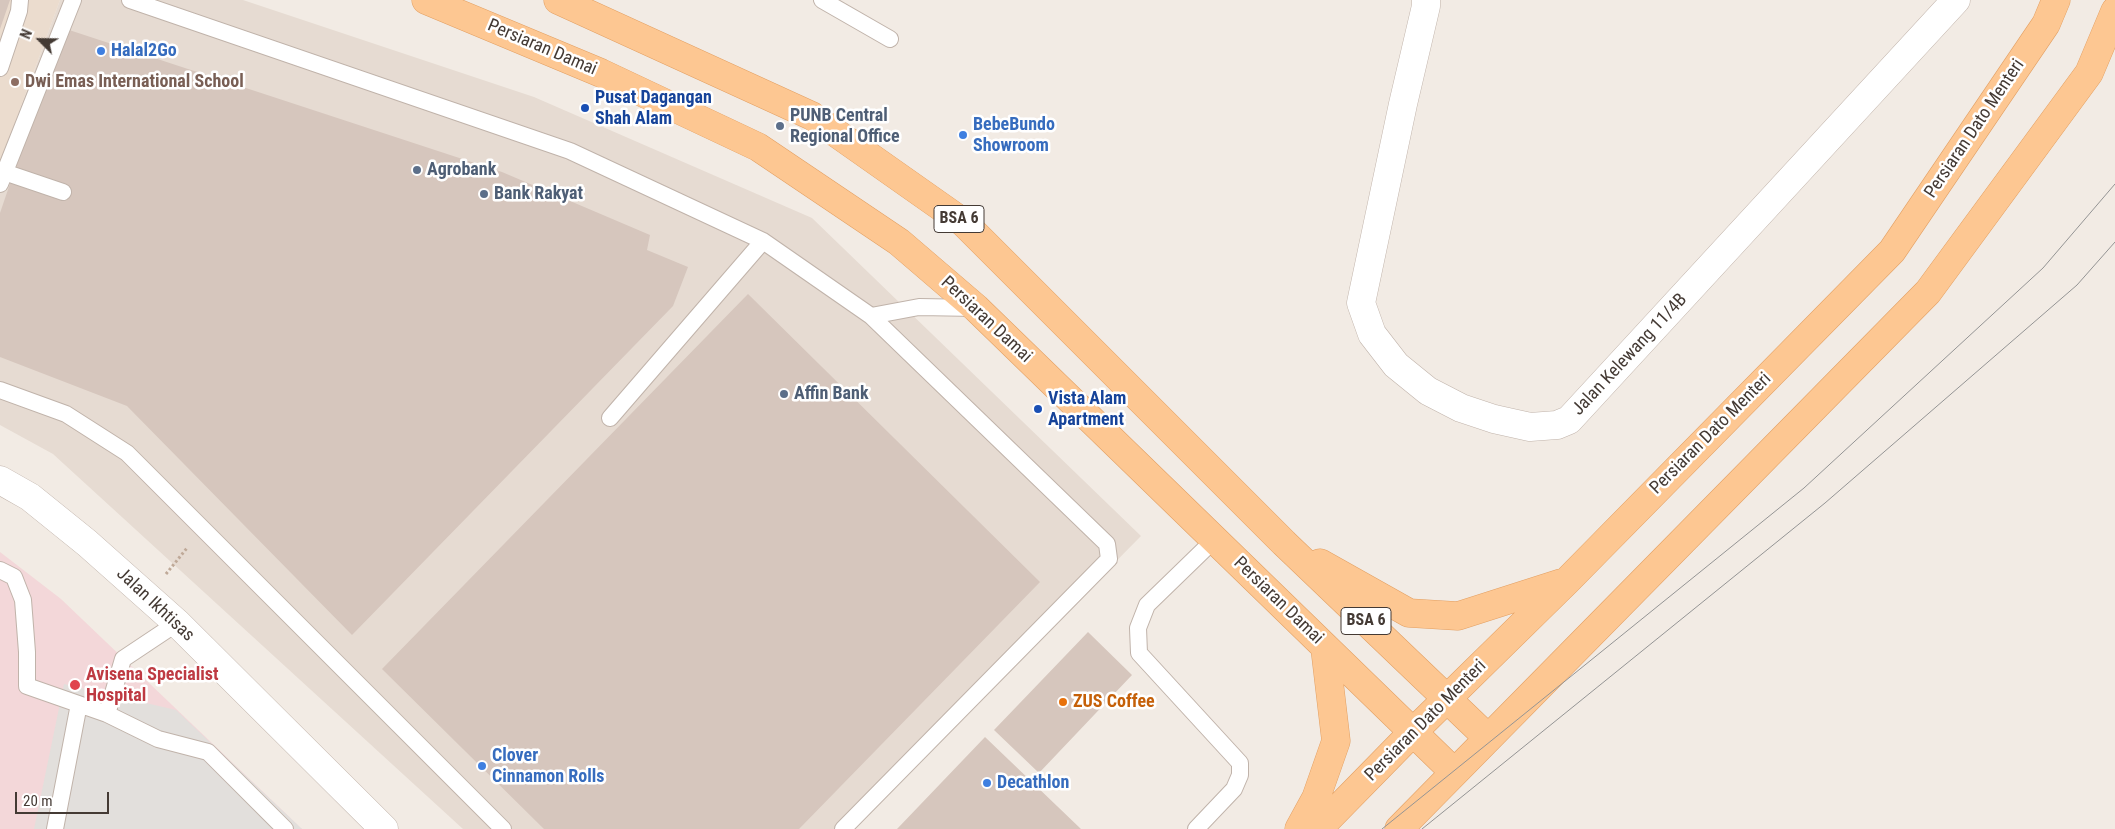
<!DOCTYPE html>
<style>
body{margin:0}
#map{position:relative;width:2115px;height:829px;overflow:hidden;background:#f2ebe4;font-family:"Roboto Condensed",sans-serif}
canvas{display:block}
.north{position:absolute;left:15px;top:15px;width:50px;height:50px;-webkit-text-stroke:4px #fff;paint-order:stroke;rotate:293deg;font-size:14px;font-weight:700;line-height:20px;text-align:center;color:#443a34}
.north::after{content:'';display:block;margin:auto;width:18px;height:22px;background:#443a34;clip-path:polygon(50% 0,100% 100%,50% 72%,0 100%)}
.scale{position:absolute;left:15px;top:792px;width:94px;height:22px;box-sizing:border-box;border:2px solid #443a34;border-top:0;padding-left:6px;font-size:15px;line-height:18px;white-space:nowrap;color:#443a34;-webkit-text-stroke:4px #fff;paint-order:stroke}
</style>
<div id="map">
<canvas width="2115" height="829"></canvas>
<div class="north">N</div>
<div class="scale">20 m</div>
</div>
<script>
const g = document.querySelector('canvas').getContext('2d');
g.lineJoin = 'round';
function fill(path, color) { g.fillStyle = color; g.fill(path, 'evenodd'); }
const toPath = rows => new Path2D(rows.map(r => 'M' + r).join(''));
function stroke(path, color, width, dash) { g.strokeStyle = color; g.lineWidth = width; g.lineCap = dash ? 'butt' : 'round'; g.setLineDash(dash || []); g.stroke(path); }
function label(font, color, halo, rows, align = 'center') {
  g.font = font + ' "Roboto Condensed",sans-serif'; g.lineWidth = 5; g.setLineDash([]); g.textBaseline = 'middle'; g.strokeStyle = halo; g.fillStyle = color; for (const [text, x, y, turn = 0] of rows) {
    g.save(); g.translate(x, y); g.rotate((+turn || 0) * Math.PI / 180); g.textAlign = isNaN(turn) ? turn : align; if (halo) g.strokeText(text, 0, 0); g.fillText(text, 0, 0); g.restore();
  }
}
fill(toPath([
 [60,0,243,0,534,97,812,218,1141,536,852,829,463,829,53,454,0,425,0,164]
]), '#e6dbd2');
fill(toPath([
 [0,0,60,0,0,164]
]), '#ebdcce');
fill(toPath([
 [0,552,61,599,302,829,0,829]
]), '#f3d7d9');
fill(toPath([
 [64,684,176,710,302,829,34,829]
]), '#e2dfdc');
fill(toPath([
 [0,0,10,0,0,29],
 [63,28,502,172,650,235,647,250,688,267,673,306,352,635,127,406,0,357,0,213],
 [748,294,1040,582,799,829,544,829,382,669],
 [1088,632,1132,675,1039,773,994,730],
 [985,737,1081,829,897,829]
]), '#d6c6bd');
const lane = toPath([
 [130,0,570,151,763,241,871,316,1107,544,1109,559,843,829],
 [822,0,890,39],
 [0,68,19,11,20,0],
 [4,172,63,192],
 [0,184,73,0],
 [871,316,919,307,976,308],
 [0,390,66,414,127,453,503,829],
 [610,418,763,241],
 [0,570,14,577,23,600,27,652,27,686,107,714,123,659,177,623],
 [107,714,158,739,208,752,285,829],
 [55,829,79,704],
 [1196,829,1234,789,1240,775,1240,763,1139,653,1138,628,1147,605,1214,540]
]);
const street = toPath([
 [1426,0,1426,6,1403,104,1361,303,1372,334,1396,365,1428,391,1461,408,1494,419,1530,427,1557,425,1569,420,1956,0],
 [0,480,30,497,87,543,177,623,384,829]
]);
const primary = toPath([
 [426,0,601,73,758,147,899,242,976,308,1454,772],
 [558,0,812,116,964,223,1284,543,1488,738],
 [1320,563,1409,613,1458,616,1561,583],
 [1299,829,1316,798,1336,741,1325,648],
 [1318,829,1413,732,1567,581,1892,251,2046,24,2056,0],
 [1399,829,1928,292,2089,73,2115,11]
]);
stroke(lane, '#c0b3aa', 18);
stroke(street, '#c0b3aa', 29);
stroke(primary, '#e29f62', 29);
stroke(toPath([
 [166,574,187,548]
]), '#bfa998', 3, [2.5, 2.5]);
stroke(lane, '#fff', 16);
stroke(street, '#fff', 28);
stroke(primary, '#fdc792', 28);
stroke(toPath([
 [1382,829,1804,488,2043,268,2115,184],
 [1422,829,1825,503,2077,285,2115,242]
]), '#949494', 1);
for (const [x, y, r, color] of [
 [101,51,5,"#3f7fe0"],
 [15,82,5,"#8d6e63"],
 [585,108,5,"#1a4fb4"],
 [780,126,5,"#5c6f8a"],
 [963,135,5,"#3f7fe0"],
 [417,170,5,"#5c6f8a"],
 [484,194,5,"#5c6f8a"],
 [784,394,5,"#5c6f8a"],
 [1038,409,5,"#1a4fb4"],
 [75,685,6,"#e0444e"],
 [1063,702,5,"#e8710a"],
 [482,766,5,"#3f7fe0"],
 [987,783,5,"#3f7fe0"]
]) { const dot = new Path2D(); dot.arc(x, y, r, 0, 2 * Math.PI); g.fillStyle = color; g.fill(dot); stroke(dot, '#fff', 2); }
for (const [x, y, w] of [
 [959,219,50],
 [1366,621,50]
]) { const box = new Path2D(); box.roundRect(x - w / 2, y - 13.5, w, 27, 4); g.fillStyle = '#fff'; g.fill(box); stroke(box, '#443a34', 1); }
label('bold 16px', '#443a34', null, [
 ["BSA 6",959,219],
 ["BSA 6",1366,621]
]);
label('18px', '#443a34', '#fff', [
 ["Persiaran Damai",542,48,23],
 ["Persiaran Dato Menteri",1975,129,-56],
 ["Persiaran Damai",986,320,43],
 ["Jalan Kelewang 11/4B",1630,355,-47],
 ["Persiaran Dato Menteri",1711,434,-45],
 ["Persiaran Damai",1278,601,44],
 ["Jalan Ikhtisas",155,605,43],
 ["Persiaran Dato Menteri",1426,721,-45]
]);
label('bold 18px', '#366cbe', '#fff', [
 ["Halal2Go",111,51],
 ["BebeBundo",973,125],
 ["Showroom",973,146],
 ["Clover",492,756],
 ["Cinnamon Rolls",492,777],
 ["Decathlon",997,783]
], 'left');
label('bold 18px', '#785e54', '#fff', [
 ["Dwi Emas International School",25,82]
], 'left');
label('bold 18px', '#164399', '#fff', [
 ["Pusat Dagangan",595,98],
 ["Shah Alam",595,119],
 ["Vista Alam",1048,399],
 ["Apartment",1048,420]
], 'left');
label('bold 18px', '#4e5e75', '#fff', [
 ["PUNB Central",790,116],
 ["Regional Office",790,137],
 ["Agrobank",427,170],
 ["Bank Rakyat",494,194],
 ["Affin Bank",794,394]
], 'left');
label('bold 18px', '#be3a42', '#fff', [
 ["Avisena Specialist",86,675],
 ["Hospital",86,696]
], 'left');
label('bold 18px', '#c56008', '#fff', [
 ["ZUS Coffee",1073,702]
], 'left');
</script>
